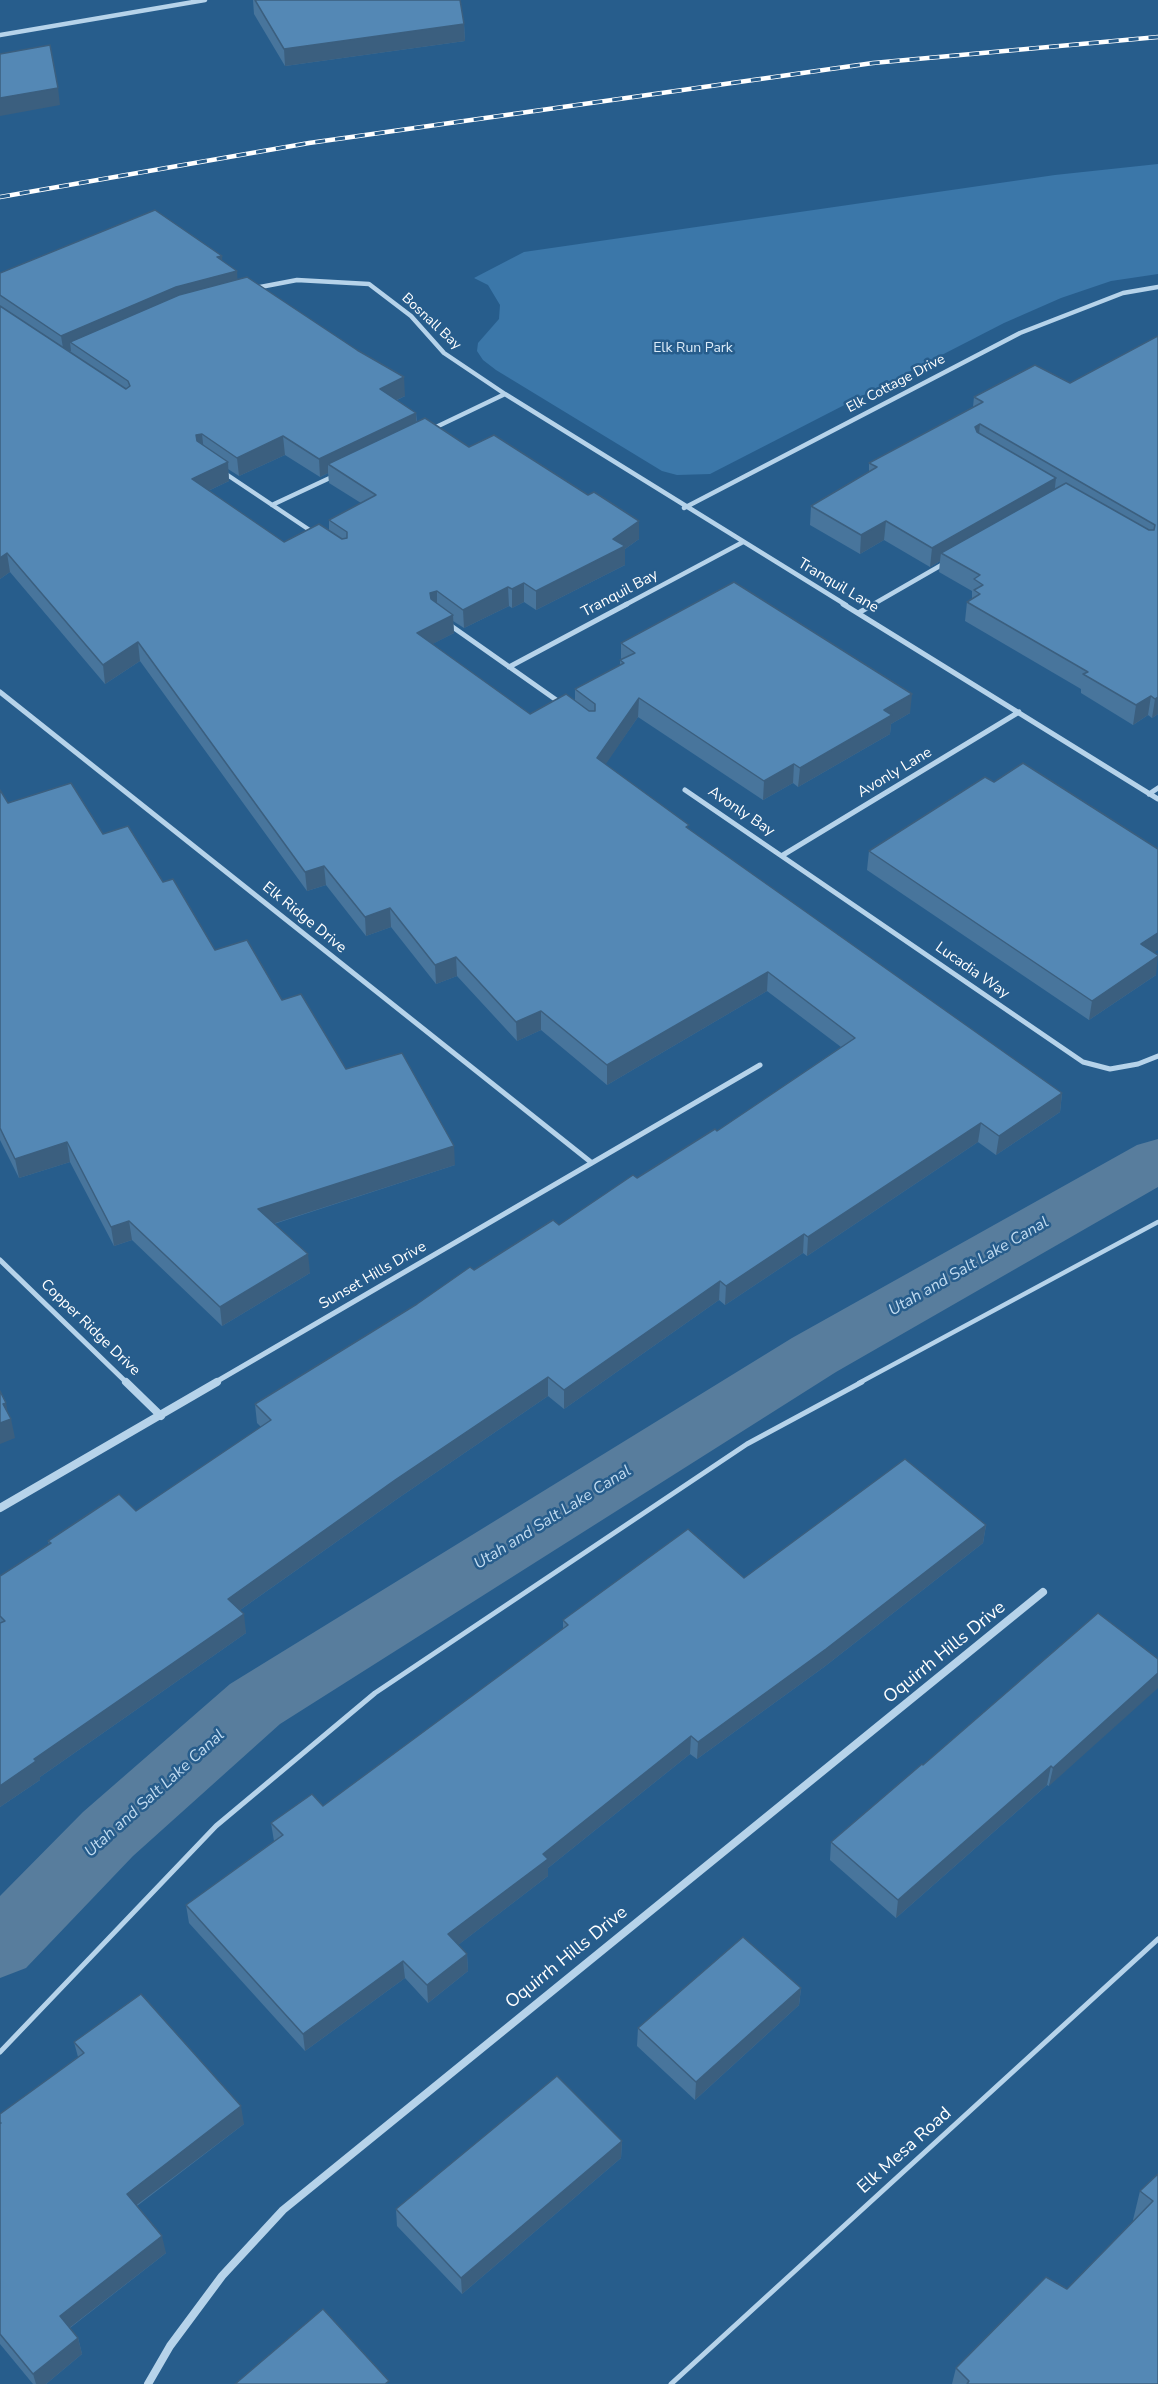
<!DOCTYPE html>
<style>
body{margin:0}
canvas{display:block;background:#275d8c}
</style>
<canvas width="1158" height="2384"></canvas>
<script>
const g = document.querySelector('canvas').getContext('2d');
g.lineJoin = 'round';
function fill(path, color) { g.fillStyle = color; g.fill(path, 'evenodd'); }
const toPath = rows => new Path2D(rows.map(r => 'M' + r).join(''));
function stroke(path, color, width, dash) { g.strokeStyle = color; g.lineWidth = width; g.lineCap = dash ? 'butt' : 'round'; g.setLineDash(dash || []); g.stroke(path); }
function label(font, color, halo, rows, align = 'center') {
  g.font = font + ' "Nunito Sans",sans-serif'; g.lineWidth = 5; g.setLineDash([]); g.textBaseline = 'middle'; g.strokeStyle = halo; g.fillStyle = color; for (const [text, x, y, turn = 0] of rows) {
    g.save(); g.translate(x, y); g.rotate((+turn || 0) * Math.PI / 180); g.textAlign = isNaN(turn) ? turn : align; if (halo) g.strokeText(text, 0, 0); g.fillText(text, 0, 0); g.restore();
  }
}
fill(toPath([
 [1158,164,1158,274,1111,281,1061,298,1004,323,710,474,677,475,662,471,496,370,483,360,477,351,478,343,499,319,500,305,488,285,474,278,524,252,1055,175]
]), '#3b77a9');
fill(toPath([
 [1158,1139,1158,1187,836,1372,280,1724,133,1856,26,1968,0,1978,0,1896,83,1812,230,1684,792,1338,1137,1145,1158,1139]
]), '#587d9d');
stroke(toPath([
 [859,1383,1158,1222]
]), '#b6d3ea', 4.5);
stroke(toPath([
 [0,2052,216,1826,375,1693,747,1444,862,1382],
 [671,2384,1158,1939]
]), '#b6d3ea', 5);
stroke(toPath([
 [0,35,205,0],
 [255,288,297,280,369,284,411,316,444,353,505,394,846,605],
 [432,429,505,394],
 [223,472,314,533],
 [272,505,334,476],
 [684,508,1020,333,1123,293,1158,287],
 [625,605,743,542],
 [872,605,945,563]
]), '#b6d3ea', 4.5);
stroke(toPath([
 [843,604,1158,799],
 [860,612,874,604],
 [447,623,562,704],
 [509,667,627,604],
 [0,692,592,1163],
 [685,790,1083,1062,1110,1069,1138,1064,1158,1056],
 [1149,794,1158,788],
 [783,855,1019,712],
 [0,1260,127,1383],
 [214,1383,760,1065]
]), '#b6d3ea', 5);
stroke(toPath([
 [126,1382,161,1416],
 [0,1508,217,1382],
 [148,2384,170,2346,222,2276,283,2210,1043,1592]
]), '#b6d3ea', 8);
const rail = toPath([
 [0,197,309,143,873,63,1158,37]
]);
stroke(rail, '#fff', 4.5);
stroke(rail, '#275d8c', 3, [10]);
fill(toPath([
 [253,0,460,0,464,24,465,41,285,66,254,14],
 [222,261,237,271,237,280,405,396,397,400,416,413,417,422,469,447,588,495,639,521,639,539,625,549,625,565,536,610,524,602,512,608,509,606,464,628,453,621,454,633,432,644,530,714,575,701,575,689,620,666,620,660,621,660,621,643,910,713,891,724,890,734,798,787,793,783,763,800,638,717,605,764,688,829,1062,1093,1060,1112,996,1155,978,1142,807,1256,803,1253,725,1305,719,1300,564,1409,548,1396,397,1499,240,1610,246,1633,40,1777,40,1780,0,1807,0,1576,49,1545,48,1541,136,1511,261,1427,257,1423,255,1404,474,1270,559,1225,717,1131,841,1047,767,991,607,1085,541,1030,517,1041,457,976,436,984,391,927,366,936,326,885,307,891,140,661,105,684,10,572,0,579,0,273],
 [285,455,320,477,328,473,329,483,361,503,329,520,329,531,284,542,208,491,229,481,228,469,239,476],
 [1158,336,1158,714,1152,718,1148,715,1133,725,1081,693,1081,689,965,621,967,602,973,598,972,598,972,591,939,572,940,561,930,567,884,540,860,554,810,525,811,506,869,472,869,463,973,407,974,397,1070,383],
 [0,790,8,803,103,834,163,882,215,950,282,1000,346,1069,455,1165,274,1224,310,1273,222,1326,132,1240,114,1246,70,1162,19,1178,0,1140],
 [869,851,1154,953,1156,975,1089,1020,867,870],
 [986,1525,983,1543,824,1667,697,1759,690,1754,548,1868,548,1876,458,1945,467,1954,468,1971,428,2003,405,1978,305,2051,189,1923,186,1905,274,1841,271,1823,323,1806,563,1629,563,1620,744,1578],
 [1098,1613,1049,1786,1047,1785,896,1918,830,1860,831,1842,923,1765],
 [801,1988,799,2005,695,2100,637,2046,638,2028],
 [74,2042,244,2124,137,2206,166,2253,70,2328,78,2338,82,2354,46,2384,33,2384,0,2344,0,2114,78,2057],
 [622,2141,621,2158,462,2294,397,2226,396,2209],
 [1158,2174,1158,2384,952,2384,956,2368,1067,2289,1134,2221,1133,2220,1140,2191]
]), '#48759c');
fill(toPath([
 [464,24,465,41,285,66,284,49],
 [58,88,60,105,0,116,0,98],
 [222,256,223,274,237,271,238,288,70,342,71,351,64,354,61,336],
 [404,377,405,396,381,407,380,389],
 [416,413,417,431,328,464,328,473,320,477,319,459],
 [980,424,978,443,975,427],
 [202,434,204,452,198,453,196,435],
 [283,436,285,455,239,476,237,458],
 [228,462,229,481,193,498,192,479],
 [1056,478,1054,496,941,553,940,561,930,567,932,548],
 [639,521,639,539,625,549,625,565,536,610,536,591],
 [886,521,884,540,860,554,861,535],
 [7,553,10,572,0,579,0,558],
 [524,583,524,602,512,608,512,589],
 [508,587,509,606,464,628,463,610],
 [437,591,437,610,431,612,430,593],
 [453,615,454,633,417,652,417,633],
 [138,642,140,661,105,684,103,665],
 [912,694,910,713,891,724,890,734,798,787,800,768,884,710],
 [1151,696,1148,715,1133,725,1136,705],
 [1158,697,1158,714,1152,718,1155,699],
 [639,698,638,717,597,777,597,758],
 [794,764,793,783,763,800,764,781],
 [324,866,326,885,307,891,305,872],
 [390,908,391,927,366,936,365,917],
 [1158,933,1158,950,1138,963,1141,944],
 [1158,956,1156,975,1089,1020,1092,1001],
 [456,957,457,976,436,984,435,965],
 [768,972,767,991,607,1085,607,1065],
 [541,1011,541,1030,517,1041,516,1022],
 [1062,1093,1060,1112,996,1155,999,1136],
 [981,1123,978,1142,807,1256,808,1237],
 [67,1142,70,1162,19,1178,15,1159],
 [454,1146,455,1165,260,1228,258,1209],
 [129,1221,132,1240,114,1246,111,1227],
 [804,1234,803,1253,725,1305,726,1286],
 [308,1254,310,1273,222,1326,220,1307],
 [720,1281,719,1300,564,1409,564,1390],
 [548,1377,548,1396,397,1499,230,1617,228,1599,395,1480],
 [6,1403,9,1420,11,1419,15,1438,0,1444,0,1423,3,1404],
 [986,1525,983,1543,824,1667,697,1759,698,1742],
 [244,1614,246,1633,40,1777,40,1780,0,1807,0,1786,34,1759],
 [1158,1673,1158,1688,1049,1786,1053,1768],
 [691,1736,690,1754,548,1868,548,1876,449,1952,448,1934,543,1854],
 [1051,1766,1047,1785,896,1918,898,1900],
 [467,1954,468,1971,428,2003,427,1985],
 [403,1961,405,1978,305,2051,303,2034],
 [801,1988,799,2005,695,2100,696,2082],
 [241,2106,244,2124,130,2210,127,2194],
 [622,2141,621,2158,462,2294,461,2278],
 [162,2236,166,2253,64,2332,60,2316],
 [78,2338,82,2354,46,2384,36,2384,33,2374]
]), '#3b5f7f');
const building = toPath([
 [255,0,460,0,464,24,284,49,255,0],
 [50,45,58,88,0,98,0,54,50,45],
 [155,210,222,256,217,257,237,271,176,287,61,336,0,295,0,273,155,210],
 [247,277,357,350,404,377,380,389,416,413,319,459,283,436,237,458,202,434,196,435,197,441,228,462,192,479,284,542,319,524,342,539,347,538,347,532,329,520,376,495,328,464,425,418,469,447,494,435,588,495,594,492,639,521,613,539,625,546,536,591,524,583,512,589,508,587,463,610,437,591,430,593,431,599,453,615,417,633,530,714,566,694,589,711,595,711,595,704,575,689,624,663,620,660,635,653,621,643,734,582,912,694,884,710,892,715,800,768,794,764,764,781,639,698,597,758,689,825,686,827,1062,1093,999,1136,981,1123,808,1237,804,1234,726,1286,720,1281,564,1390,548,1377,395,1480,228,1599,244,1614,34,1759,36,1761,0,1786,0,1623,5,1621,0,1616,0,1576,51,1543,48,1541,119,1494,136,1511,271,1420,255,1404,417,1304,470,1267,474,1270,553,1220,559,1225,633,1175,637,1178,715,1129,717,1131,855,1038,768,972,607,1065,541,1011,516,1022,456,957,435,965,390,908,365,917,324,866,305,872,138,642,103,665,7,553,0,558,0,306,126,389,130,386,128,381,70,342,179,295,247,277],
 [1158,336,1158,697,1155,699,1151,696,1136,705,1083,674,1088,672,967,602,980,594,974,590,983,585,974,579,980,575,941,553,1066,483,1149,530,1154,530,1155,525,980,424,975,427,977,432,1056,478,932,548,886,521,861,535,811,506,877,467,869,463,983,402,974,397,1035,365,1070,383,1158,336],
 [1023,763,1158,849,1158,933,1141,944,1158,955,1158,956,1092,1001,869,851,985,777,994,782,1023,763],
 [71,783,103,834,128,826,163,882,173,879,215,950,247,940,282,1000,301,994,346,1069,402,1053,454,1146,258,1209,308,1254,220,1307,129,1221,111,1227,67,1142,15,1159,0,1128,0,790,8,803,71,783],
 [0,1391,6,1403,3,1404,11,1419,0,1423,0,1391],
 [905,1459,986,1525,826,1649,698,1742,691,1736,543,1854,548,1859,448,1934,467,1954,427,1985,403,1961,303,2034,186,1905,283,1835,271,1823,312,1794,323,1806,568,1625,563,1620,688,1529,744,1578,905,1459],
 [1098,1613,1158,1659,1158,1673,1053,1768,1051,1766,898,1900,831,1842,922,1764,923,1765,1098,1613],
 [743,1937,801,1988,696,2082,638,2028,743,1937],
 [141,1994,241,2106,127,2194,162,2236,60,2316,78,2338,33,2374,0,2334,0,2124,1,2123,0,2122,0,2114,84,2053,74,2042,141,1994],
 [557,2076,622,2141,461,2278,396,2209,557,2076],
 [1158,2174,1158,2384,967,2384,969,2381,956,2368,1046,2277,1067,2289,1153,2201,1140,2191,1158,2174],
 [323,2309,389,2381,385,2384,235,2384,323,2309]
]);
fill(building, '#5488b5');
stroke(building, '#3b5f7f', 1.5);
label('14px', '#fff', '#275d8c', [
 ["Bosnall Bay",431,322,43],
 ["Elk Cottage Drive",896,384,-28]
]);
label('14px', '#dbebf8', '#275d8c', [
 ["Elk Run Park",693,349]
]);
label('15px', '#fff', '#275d8c', [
 ["Tranquil Lane",838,586,31],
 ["Tranquil Bay",620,594,-28],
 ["Avonly Lane",895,773,-31],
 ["Avonly Bay",741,812,34],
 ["Elk Ridge Drive",304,918,39],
 ["Lucadia Way",972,971,35],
 ["Sunset Hills Drive",373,1276,-30],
 ["Copper Ridge Drive",90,1328,44]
]);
label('italic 16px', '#c2dcf1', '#275d8c', [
 ["Utah and Salt Lake Canal",969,1267,-30],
 ["Utah and Salt Lake Canal",553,1518,-32],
 ["Utah and Salt Lake Canal",155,1794,-42]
]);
label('18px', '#fff', '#275d8c', [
 ["Oquirrh Hills Drive",945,1653,-39],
 ["Oquirrh Hills Drive",567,1958,-39],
 ["Elk Mesa Road",905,2151,-42]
]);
</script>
